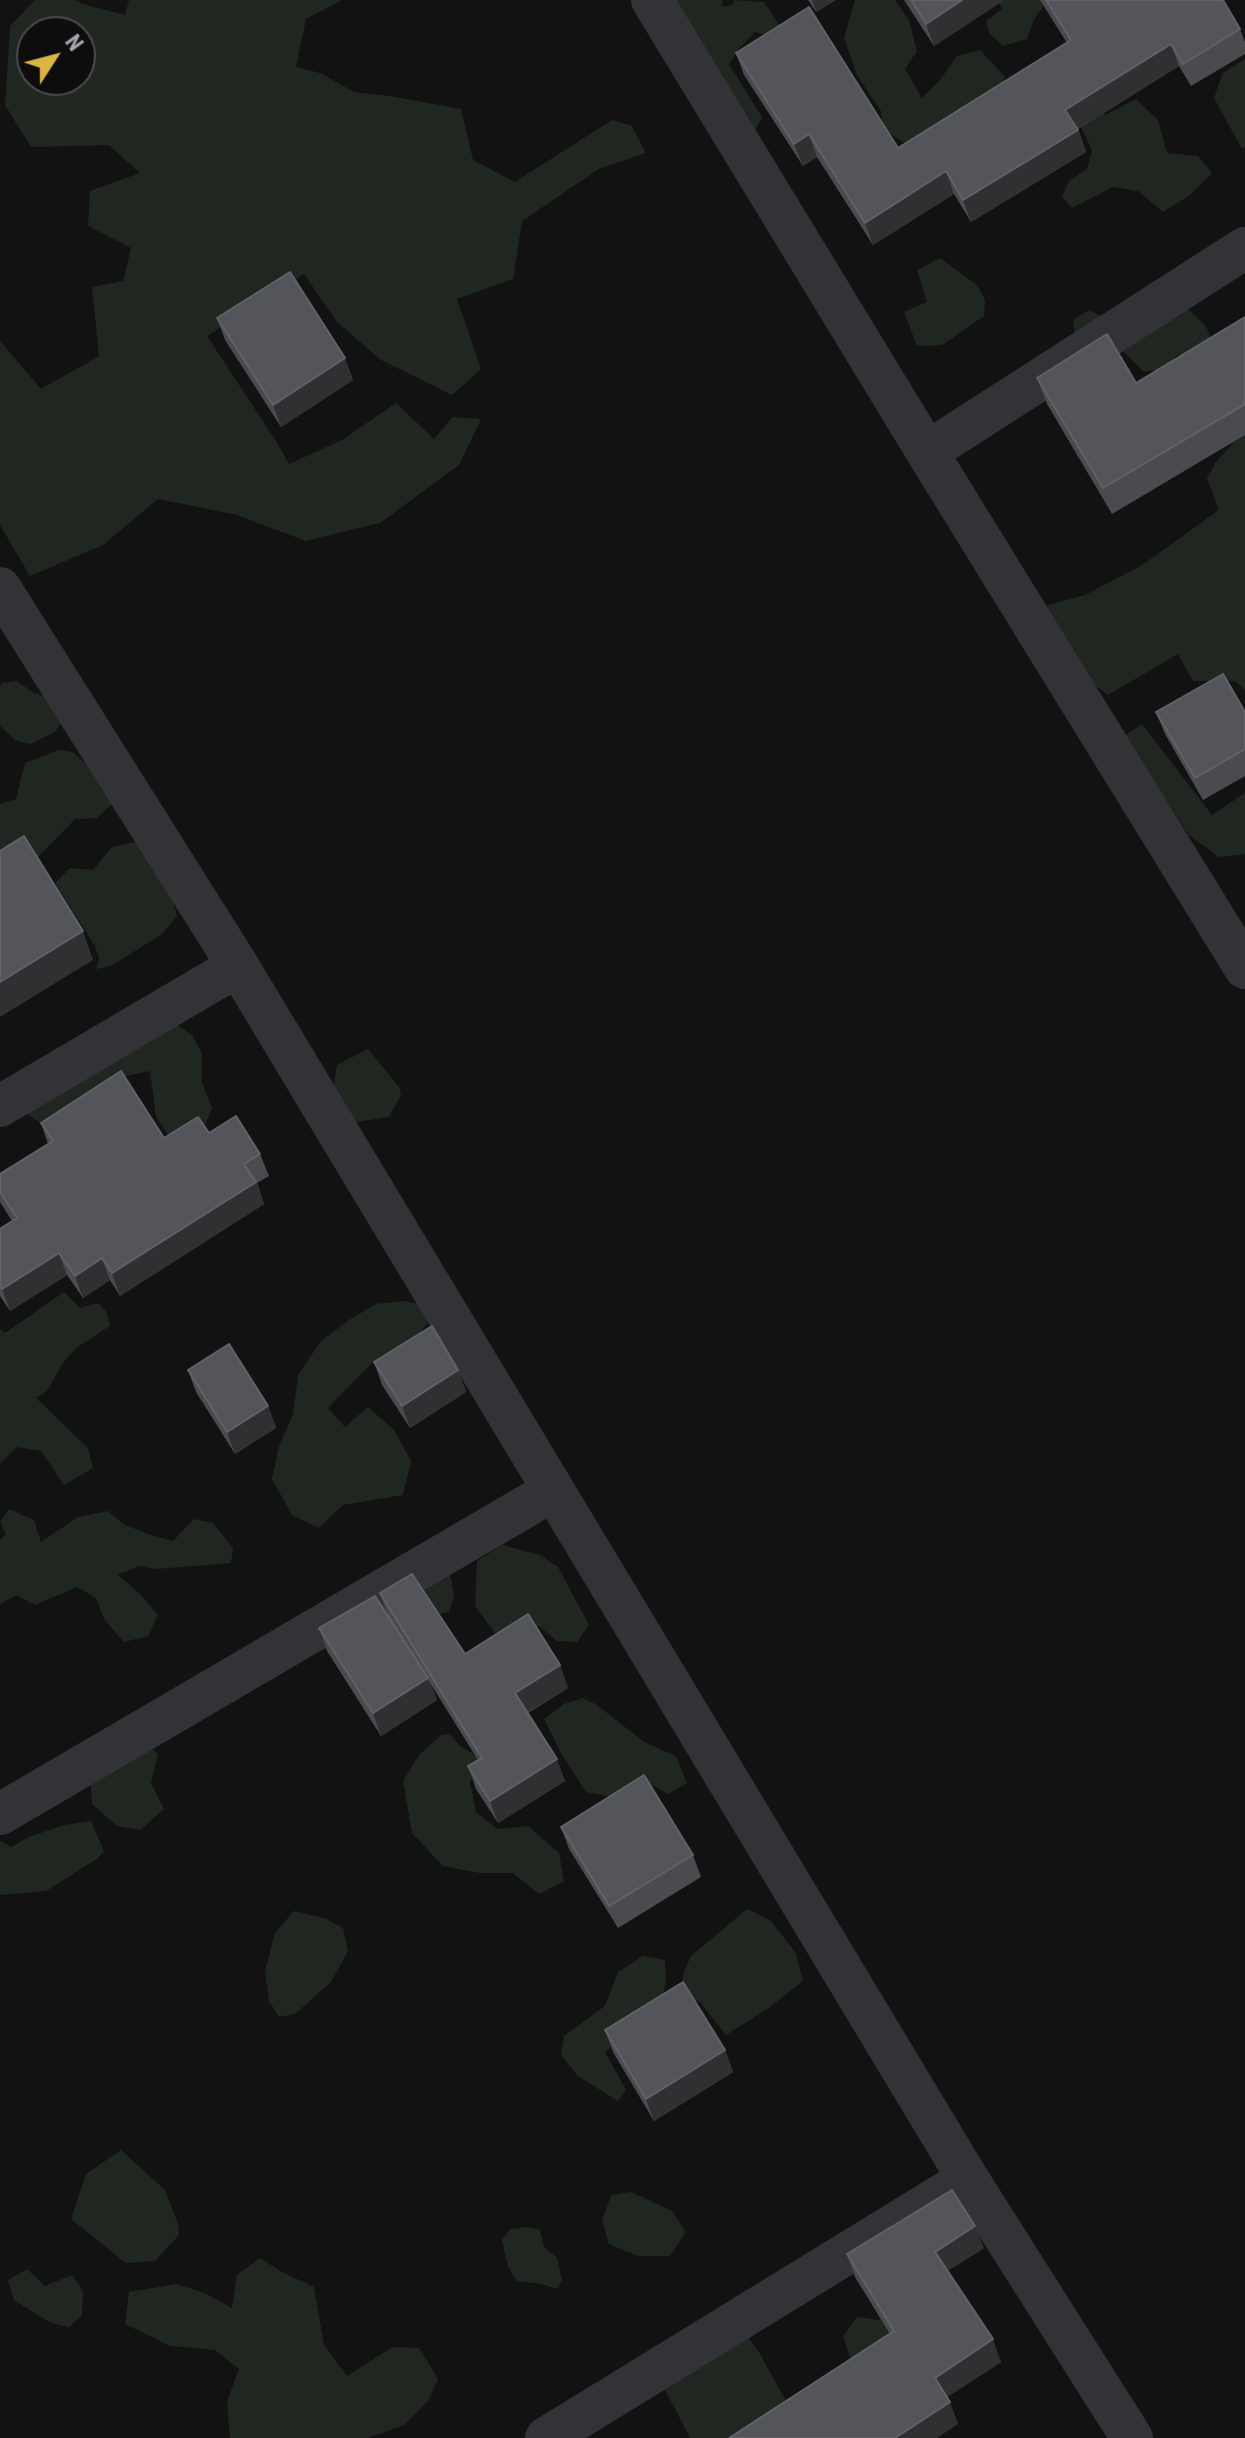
<!DOCTYPE html>
<style>
body{margin:0}
#map{position:relative;width:1245px;height:2438px;overflow:hidden;background:#121213;font-family:"Roboto Condensed",sans-serif}
canvas{display:block}
.north{position:absolute;left:16px;top:16px;width:80px;height:80px;box-sizing:border-box;background:#0d0d0e;border:2px solid #4a4b50;border-radius:50%;rotate:54deg;font-size:22px;font-weight:700;line-height:32px;text-align:center;color:#a5a7b2}
.north::after{content:'';display:block;margin:auto;width:28px;height:36px;background:#dab542;clip-path:polygon(50% 0,100% 100%,50% 72%,0 100%)}
</style>
<div id="map">
<canvas width="1245" height="2438"></canvas>
<div class="north">N</div>
</div>
<script>
const g = document.querySelector('canvas').getContext('2d');
g.lineJoin = 'round';
function fill(path, color) { g.fillStyle = color; g.fill(path, 'evenodd'); }
const toPath = rows => new Path2D(rows.map(r => 'M' + r).join(''));
function stroke(path, color, width, dash) { g.strokeStyle = color; g.lineWidth = width; g.lineCap = dash ? 'butt' : 'round'; g.setLineDash(dash || []); g.stroke(path); }
fill(toPath([
 [35,0,75,0,85,5,125,15,129,0,342,0,306,19,296,67,320,73,354,92,390,96,461,109,473,160,515,182,612,120,632,126,646,153,599,169,522,221,513,279,457,299,481,369,452,395,381,360,337,322,304,274,207,336,276,441,289,464,342,440,396,403,434,439,453,417,481,419,459,465,380,523,306,541,237,515,158,499,103,545,30,576,0,525,0,341,41,389,99,356,92,287,123,281,131,248,88,226,90,191,140,173,109,145,31,147,5,105,10,26],
 [32,32,80,32,80,80,32,80],
 [666,0,723,0,722,6,731,6,735,0,764,2,781,28,770,37,755,32,738,50,729,64,762,117,755,132],
 [855,0,895,0,909,20,917,51,905,69,922,98,940,80,957,56,980,50,1005,77,1002,88,906,144,883,129,881,111,857,75,844,38],
 [998,0,1051,0,1047,2,1034,19,1027,39,1003,46,989,33,986,21,1002,9],
 [1245,59,1245,147,1242,149,1214,98,1223,73],
 [1081,76,1105,115,1136,99,1158,120,1167,153,1198,156,1212,173,1190,195,1163,212,1138,191,1113,187,1072,208,1062,197,1069,181,1087,169,1092,150,1079,123],
 [940,258,977,285,985,300,984,316,942,345,917,346,904,312,927,302,917,270],
 [1180,301,1206,326,1212,341,1193,356,1177,355,1165,369,1144,372,1113,341,1075,337,1073,320,1089,310,1109,320],
 [1245,393,1245,690,1235,681,1193,681,1178,654,1108,695,1024,632,1048,605,1085,595,1141,566,1219,510,1207,478,1216,462,1235,441,1229,418],
 [17,681,32,692,49,698,64,719,55,732,30,744,15,740,0,726,0,686,2,683],
 [1142,724,1212,815,1245,793,1245,854,1219,857,1189,835,1123,737],
 [59,750,73,752,86,764,112,804,97,818,75,819,39,856,0,876,0,804,16,799,25,763],
 [140,841,171,892,177,916,162,934,111,966,96,969,99,958,95,946,55,883,70,868,93,870,112,847],
 [172,1022,192,1035,202,1054,202,1083,212,1108,203,1130,171,1140,156,1116,150,1071,104,1081,77,1115,46,1127,21,1110],
 [368,1049,399,1087,401,1095,389,1117,356,1122,332,1096,337,1065],
 [64,1292,80,1308,98,1303,107,1313,110,1326,76,1348,62,1364,47,1391,36,1398,88,1448,93,1468,64,1485,41,1451,17,1447,0,1464,0,1329,5,1333],
 [403,1301,419,1304,428,1322,418,1337,373,1362,328,1408,345,1427,368,1407,394,1430,411,1461,403,1495,343,1505,319,1528,292,1515,272,1479,279,1446,293,1415,298,1375,321,1341,349,1320,376,1304],
 [9,1509,34,1520,41,1542,78,1517,108,1511,123,1524,153,1536,173,1541,194,1519,213,1523,233,1548,231,1563,156,1569,139,1566,118,1575,140,1594,158,1615,148,1636,124,1642,104,1619,96,1598,77,1587,35,1605,17,1595,0,1604,0,1540,6,1534,0,1522],
 [502,1545,540,1555,558,1567,589,1625,577,1642,557,1641,539,1626,495,1633,475,1606,477,1561],
 [400,1566,447,1572,451,1578,454,1596,449,1612,421,1618],
 [583,1698,597,1705,644,1742,676,1756,687,1783,668,1794,641,1779,612,1797,586,1792,561,1753,544,1719,564,1704],
 [450,1734,461,1747,479,1757,470,1783,476,1812,497,1829,528,1826,559,1853,564,1881,539,1894,513,1873,480,1873,443,1866,412,1833,403,1781,419,1755,441,1735],
 [143,1742,158,1754,151,1783,164,1809,140,1830,117,1826,92,1804,90,1770],
 [91,1821,104,1851,97,1859,46,1891,0,1895,0,1841,11,1847,29,1837,64,1825],
 [747,1909,770,1920,796,1953,803,1981,767,2009,726,2035,700,2002,682,1995,683,1974,691,1956],
 [294,1911,324,1918,343,1928,348,1951,331,1982,295,2014,279,2017,269,2001,265,1971,275,1933],
 [643,1956,665,1960,666,1982,661,2006,605,2052,626,2090,618,2101,578,2076,561,2055,564,2036,605,2006,618,1972],
 [121,2150,165,2190,178,2224,179,2235,155,2261,126,2263,71,2219,86,2174],
 [631,2192,672,2211,686,2232,670,2256,638,2256,609,2244,602,2220,611,2195],
 [528,2227,540,2230,544,2247,557,2258,562,2280,557,2289,542,2284,517,2281,508,2267,502,2240,510,2229],
 [260,2258,282,2272,314,2287,324,2345,347,2376,393,2347,419,2348,438,2379,428,2401,404,2425,368,2438,230,2438,227,2402,239,2369,215,2350,170,2346,125,2324,129,2292,177,2284,205,2293,232,2308,237,2275],
 [27,2269,45,2286,72,2275,83,2291,82,2315,69,2327,51,2323,14,2300,8,2280],
 [901,2312,905,2323,851,2361,843,2336,857,2317,878,2320],
 [730,2313,759,2352,786,2401,768,2424,737,2438,690,2438,659,2378]
]), '#202721');
stroke(toPath([
 [652,0,927,452,1245,968],
 [927,452,1245,248],
 [0,588,238,966,968,2179,1132,2438],
 [0,1106,238,966],
 [0,1814,552,1491],
 [546,2438,968,2179]
]), '#333337', 42);
fill(toPath([
 [808,0,836,0,816,12],
 [904,0,1004,0,934,46],
 [1040,0,1223,0,1240,29,1245,42,1245,54,1191,86,1179,66,1078,129,1086,152,971,222,954,194,873,245,817,157,803,166,744,75,736,53,898,148,1067,43],
 [1245,317,1245,435,1112,514,1047,404,1037,378,1136,383],
 [217,318,345,358,353,380,281,427,225,340],
 [1156,712,1245,712,1245,776,1203,800,1165,734],
 [41,1123,164,1138,209,1133,260,1154,269,1176,257,1183,264,1204,120,1296,110,1280,83,1298,67,1275,10,1311,0,1296,0,1229,12,1221,0,1202,0,1174,48,1144],
 [374,1362,458,1370,466,1392,410,1428,382,1385],
 [188,1370,268,1406,276,1428,235,1454,196,1392],
 [380,1593,465,1654,560,1665,568,1688,528,1713,565,1781,498,1823,476,1789,468,1766,478,1760,430,1683,437,1700,381,1736,327,1651,319,1628,402,1638,388,1615],
 [561,1827,693,1855,701,1877,618,1928,569,1849],
 [605,2030,725,2050,733,2072,654,2121,613,2052],
 [984,2248,947,2271,1001,2362,947,2397,958,2424,890,2334,855,2277,847,2254]
]), '#4b4b4f');
fill(toPath([
 [812,0,836,0,816,12],
 [962,0,1004,0,934,46,926,24],
 [1171,44,1179,66,1073,132,1065,110],
 [1078,130,1086,152,971,222,963,200],
 [809,134,817,157,803,166,794,144],
 [946,171,954,194,873,245,865,223],
 [345,358,353,380,281,427,273,405],
 [83,931,93,960,0,1017,0,982],
 [256,1182,264,1204,120,1296,112,1273],
 [59,1253,67,1275,10,1311,2,1289],
 [102,1258,110,1280,83,1298,75,1276],
 [458,1370,466,1392,410,1428,402,1406],
 [268,1406,276,1428,235,1454,227,1432],
 [560,1665,568,1688,523,1715,515,1693],
 [428,1678,437,1700,381,1736,373,1713],
 [557,1759,565,1781,498,1823,490,1801],
 [725,2050,733,2072,654,2121,646,2099],
 [975,2226,984,2248,943,2274,935,2252],
 [993,2339,1001,2362,943,2400,935,2378],
 [950,2402,958,2424,937,2438,895,2438]
]), '#303033');
const building = toPath([
 [911,0,962,0,926,24,911,0],
 [1046,0,1223,0,1240,29,1183,64,1171,44,1065,110,1078,130,963,200,946,171,865,223,809,134,794,144,736,53,809,7,898,148,1071,40,1046,0],
 [290,272,345,358,273,405,217,318,290,272],
 [1245,317,1245,404,1103,488,1037,378,1107,334,1136,383,1245,317],
 [1223,674,1245,712,1245,749,1195,778,1156,712,1223,674],
 [24,836,83,931,0,982,0,851,24,836],
 [121,1071,164,1138,198,1117,209,1133,236,1116,260,1154,244,1164,256,1182,112,1273,102,1258,75,1276,59,1253,2,1289,0,1286,0,1229,17,1218,0,1192,0,1174,53,1141,41,1123,121,1071],
 [432,1326,458,1370,402,1406,374,1362,432,1326],
 [229,1344,268,1406,227,1432,188,1370,229,1344],
 [412,1574,465,1654,528,1614,560,1665,515,1693,557,1759,490,1801,468,1766,482,1758,380,1593,412,1574],
 [375,1596,428,1678,373,1713,319,1628,375,1596],
 [644,1775,693,1855,609,1906,561,1827,644,1775],
 [683,1982,725,2050,646,2099,605,2030,683,1982],
 [952,2190,975,2226,935,2252,993,2339,935,2378,950,2402,895,2438,729,2438,894,2331,847,2254,952,2190]
]);
fill(building, '#54555a');
stroke(building, '#616268', 2);
</script>
